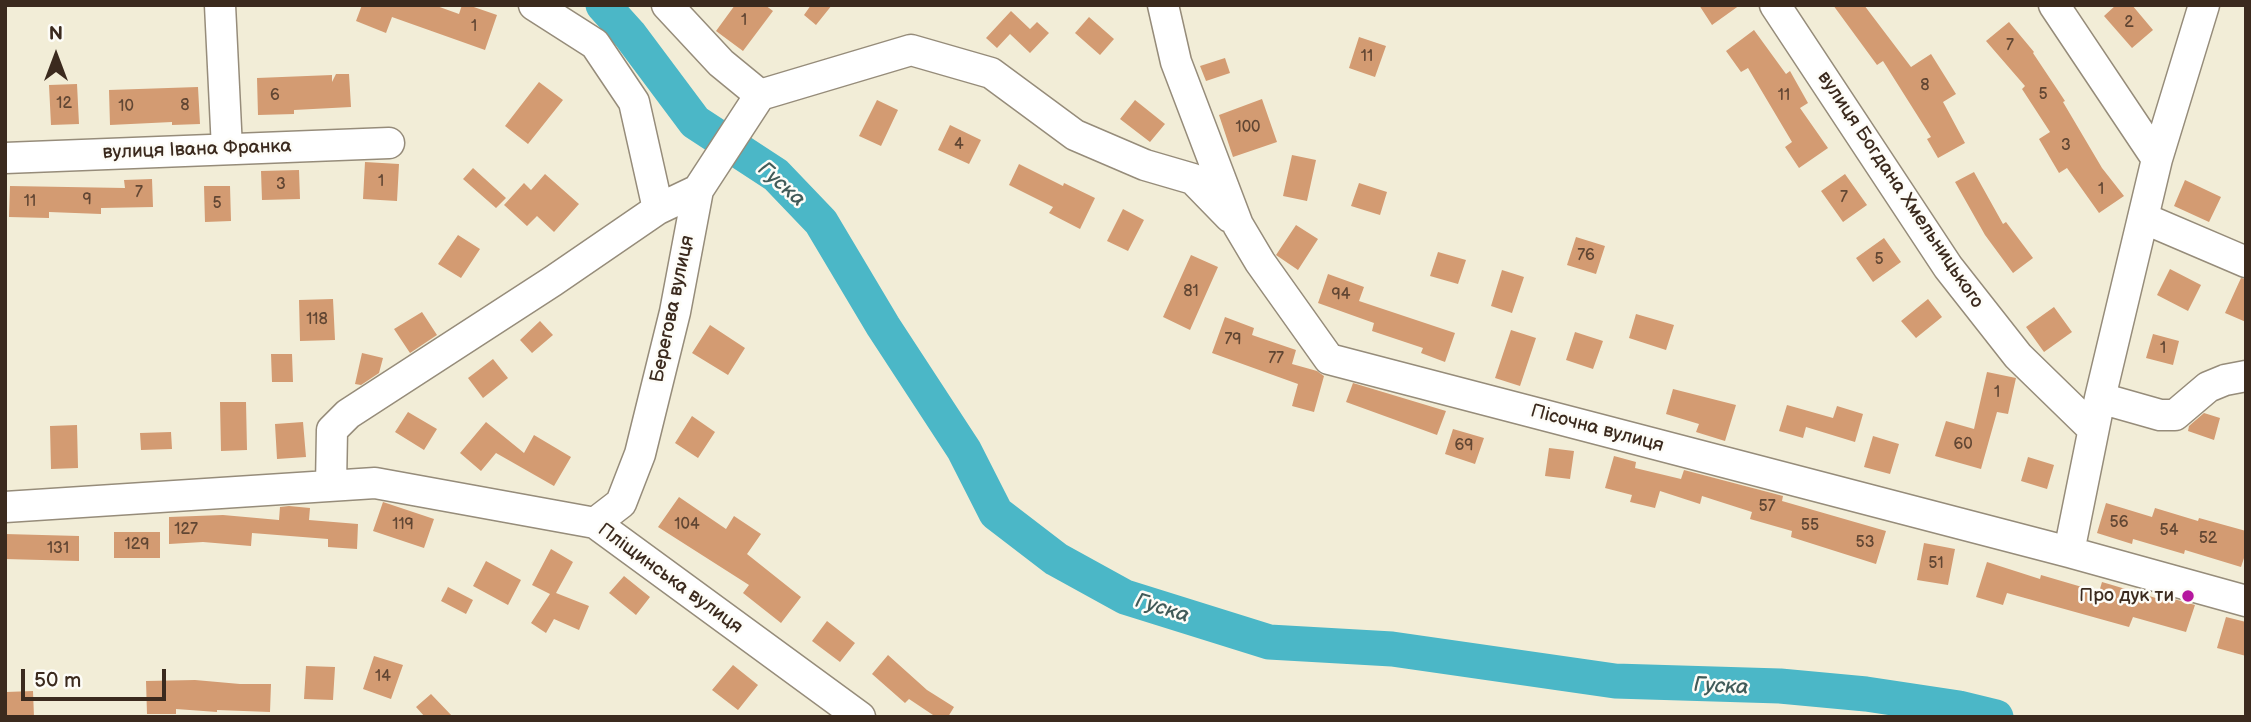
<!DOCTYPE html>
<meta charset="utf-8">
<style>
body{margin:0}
#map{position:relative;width:2251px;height:722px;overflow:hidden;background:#f2edd7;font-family:"Balsamiq Sans",sans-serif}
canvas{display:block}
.frame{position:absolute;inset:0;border:7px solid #3b2a1e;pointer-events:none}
.north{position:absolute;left:21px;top:21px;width:70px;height:70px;-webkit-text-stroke:5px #fdfcf7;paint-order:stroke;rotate:0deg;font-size:19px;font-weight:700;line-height:28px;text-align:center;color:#3b2a1e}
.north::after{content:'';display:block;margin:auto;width:24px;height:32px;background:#3b2a1e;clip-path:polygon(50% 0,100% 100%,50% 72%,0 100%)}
.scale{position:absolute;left:21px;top:669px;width:145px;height:32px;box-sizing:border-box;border:4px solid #3b2a1e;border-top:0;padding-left:9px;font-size:21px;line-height:24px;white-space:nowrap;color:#3b2a1e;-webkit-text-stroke:5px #fdfcf7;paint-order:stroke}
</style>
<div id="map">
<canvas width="2251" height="722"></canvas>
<div class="frame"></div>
<div class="north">N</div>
<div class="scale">50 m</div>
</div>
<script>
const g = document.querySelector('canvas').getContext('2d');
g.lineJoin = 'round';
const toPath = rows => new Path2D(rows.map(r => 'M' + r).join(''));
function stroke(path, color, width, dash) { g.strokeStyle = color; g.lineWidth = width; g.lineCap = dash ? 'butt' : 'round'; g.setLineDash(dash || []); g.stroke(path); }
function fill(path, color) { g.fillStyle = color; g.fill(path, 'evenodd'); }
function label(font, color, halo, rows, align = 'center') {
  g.font = font + ' "Balsamiq Sans",sans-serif'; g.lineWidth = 5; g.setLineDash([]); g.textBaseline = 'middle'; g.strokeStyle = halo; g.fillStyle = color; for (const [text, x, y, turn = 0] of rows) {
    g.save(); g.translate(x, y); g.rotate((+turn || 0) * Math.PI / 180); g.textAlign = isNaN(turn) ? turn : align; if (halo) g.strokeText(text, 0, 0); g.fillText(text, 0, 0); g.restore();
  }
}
stroke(toPath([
 [603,5,630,35,695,122,776,175,821,222,883,326,964,450,996,513,1056,559,1125,597,1269,642,1392,649,1615,681,1780,686,1866,694,1959,708,1996,717]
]), '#4bb7c7', 35);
fill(toPath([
 [362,5,434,5,459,14,462,5,468,5,497,15,485,50,392,17,386,33,356,21],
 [735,5,765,5,773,11,743,51,716,31],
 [811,5,832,5,816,25,804,15],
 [1699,5,1740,5,1712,25],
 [1833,5,1864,5,1911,67,1931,54,1956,94,1943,102,1965,143,1938,158,1927,139,1931,137,1883,61,1877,65],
 [2116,5,2132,5,2153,30,2132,48,2104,16],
 [1011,11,1030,29,1037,22,1049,33,1030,53,1010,34,997,48,986,38],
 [1089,17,1114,39,1100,55,1075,33],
 [2009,22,2034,52,2033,53,2065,101,2063,102,2102,168,2124,196,2099,213,2067,168,2059,173,2039,139,2050,132,2022,89,2025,86,1986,41],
 [1754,30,1786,74,1790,71,1808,103,1800,108,1828,148,1799,168,1785,147,1792,142,1748,68,1741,72,1726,51],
 [1359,37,1386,46,1375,77,1349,68],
 [1225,58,1230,73,1206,81,1200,66],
 [336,74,349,74,351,107,294,110,294,114,258,115,257,78,332,75,332,82],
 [539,82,563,100,528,144,505,126],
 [77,84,79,124,51,125,49,85],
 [198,87,200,124,172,125,172,122,110,125,109,90],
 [1262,99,1277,142,1233,157,1219,115],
 [877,100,898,110,881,146,859,136],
 [1135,100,1165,124,1150,142,1120,119],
 [950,125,981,140,969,164,938,150],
 [1292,155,1316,160,1307,201,1283,196],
 [365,162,399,164,397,201,363,199],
 [1019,164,1063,186,1064,183,1095,198,1080,229,1049,213,1053,207,1009,185],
 [473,168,506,198,496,208,463,179],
 [299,170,300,199,262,200,261,171],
 [1974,172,2003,224,2006,222,2033,258,2013,273,1985,235,1955,182],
 [545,174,579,204,554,232,537,216,527,226,504,205,524,183,531,190],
 [1845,174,1867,205,1843,222,1821,191],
 [152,179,153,207,101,208,101,214,49,212,49,218,9,217,10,186,125,188,124,180],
 [2185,180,2221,197,2209,222,2174,206],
 [1359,183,1387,192,1380,215,1351,206],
 [204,186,230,186,231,221,205,222],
 [1123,209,1144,220,1128,251,1107,241],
 [1296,225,1318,239,1298,270,1276,255],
 [458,235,480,249,461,278,438,264],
 [1576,237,1605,246,1596,274,1567,265],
 [1884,238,1901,262,1873,282,1856,258],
 [1438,252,1466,260,1458,284,1430,276],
 [1191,255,1218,267,1190,330,1163,317],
 [2170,269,2201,285,2188,311,2157,295],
 [1502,270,1524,277,1512,313,1491,306],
 [1328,274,1364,287,1359,301,1455,333,1445,362,1421,353,1423,348,1372,331,1374,323,1318,303],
 [2241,278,2246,279,2246,322,2225,313],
 [333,299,335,340,300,341,299,300],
 [1928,299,1942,317,1916,338,1901,321],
 [2054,307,2072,332,2044,352,2026,327],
 [422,312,437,335,410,353,394,329],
 [1636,314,1674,325,1666,350,1629,338],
 [1225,317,1254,328,1252,335,1296,350,1292,364,1317,371,1324,376,1314,412,1292,406,1298,384,1212,353],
 [540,321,553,335,532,353,520,340],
 [710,325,745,348,728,375,692,353],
 [1511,330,1536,338,1520,386,1495,378],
 [1575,332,1603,341,1593,369,1566,360],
 [2153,334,2179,341,2173,365,2146,358],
 [362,353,383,358,379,373,361,385,355,384],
 [271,354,292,354,293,382,272,382],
 [493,359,508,378,483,398,468,378],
 [1987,372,2016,378,2008,414,1997,412,1981,469,1935,456,1946,421,1974,429],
 [1353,383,1446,411,1437,435,1346,402],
 [1673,389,1736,405,1725,441,1696,432,1699,424,1666,414],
 [220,402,246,402,247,450,221,451],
 [1787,405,1833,418,1837,406,1863,414,1855,442,1806,427,1803,438,1779,431],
 [408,412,437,429,424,450,395,432],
 [2204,413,2220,418,2214,440,2188,431,2189,426],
 [692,416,715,432,698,458,675,443],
 [303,422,306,457,277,459,275,424],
 [486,422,524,453,534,435,571,457,554,486,496,453,481,471,460,453],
 [77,425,78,468,51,469,50,426],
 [1453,429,1484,438,1475,464,1445,454],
 [171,432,172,449,141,450,140,433],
 [1873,436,1899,444,1890,474,1864,467],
 [1549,448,1574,451,1570,479,1545,476],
 [1614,456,1636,462,1635,468,1681,479,1684,470,1783,496,1782,501,1886,531,1876,564,1791,537,1792,531,1750,519,1752,512,1702,496,1700,504,1660,491,1655,508,1630,502,1632,495,1605,488],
 [2028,457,2054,465,2047,489,2021,481],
 [679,497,726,529,734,516,761,534,747,554,801,597,781,623,743,593,749,585,658,527],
 [383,502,434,519,424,548,373,531],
 [2106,503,2152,517,2155,508,2198,521,2199,518,2246,531,2246,552,2241,567,2185,550,2184,554,2133,539,2132,544,2097,533],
 [289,506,310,508,309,520,358,524,357,549,328,547,328,539,252,533,251,546,203,542,169,544,169,517,223,515,279,520,280,507],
 [114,532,160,532,160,558,114,558],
 [5,534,79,536,79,561,5,559],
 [1924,543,1955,549,1948,585,1917,580],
 [551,549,573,562,556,593,589,606,579,630,554,619,546,633,531,623,550,594,532,585],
 [486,561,521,580,508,605,473,586],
 [1987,562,2040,579,2041,575,2099,592,2102,582,2166,601,2167,597,2195,605,2186,632,2133,617,2129,627,2007,593,2003,605,1976,597],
 [624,576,650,597,636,615,609,593],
 [448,587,473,600,466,614,441,601],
 [2226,617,2246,622,2246,656,2217,648],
 [827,621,855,643,840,662,812,641],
 [888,655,927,690,954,707,948,717,936,717,909,699,905,703,872,674],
 [374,656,403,665,391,699,363,689],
 [733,665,758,685,738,710,712,690],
 [306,666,335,667,333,700,304,699],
 [195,680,240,684,271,684,270,712,217,710,217,712,176,709,176,714,147,714,146,681],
 [33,691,34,717,7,717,6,692],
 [431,694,453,717,425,717,416,707]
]), '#d39b72');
const minor = toPath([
 [220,5,227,149],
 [534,5,595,44,634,102,658,209],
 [667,5,721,63,760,95],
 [1163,5,1176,62,1238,225,1260,262,1329,359,2069,552,2246,601],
 [1775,5,1948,267,2018,356,2093,429],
 [2054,5,2157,159],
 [760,95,911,50,991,73,1075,135,1145,165,1193,179,1230,217],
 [5,158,389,143],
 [2143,218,2246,262],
 [2100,398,2160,415,2175,415,2208,387,2225,380,2246,376],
 [331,485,332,430,348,414,553,281,658,209,698,190],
 [5,507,375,483,595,523,860,717],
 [595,523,621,503,640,454,675,312,698,190,760,95],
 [2069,552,2100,398,2157,159,2204,5]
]);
stroke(minor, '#968c7a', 33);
stroke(minor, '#fff', 30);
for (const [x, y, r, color] of [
 [2188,596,7,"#b5179e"]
]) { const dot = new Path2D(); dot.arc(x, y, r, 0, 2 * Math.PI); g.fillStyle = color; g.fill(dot); stroke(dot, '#fdfcf7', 2.5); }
label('16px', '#614633', null, [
 ["1",744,21],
 ["2",2129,23],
 ["1",474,27],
 ["7",2010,46],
 ["11",1367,57],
 ["8",1925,86],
 ["5",2043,95],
 ["6",275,96],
 ["11",1784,96],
 ["12",64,104],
 ["8",185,106],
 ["10",126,107],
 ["100",1248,128],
 ["4",959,145],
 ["3",2066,146],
 ["1",381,182],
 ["3",281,185],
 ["1",2101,190],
 ["7",139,193],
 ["7",1844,198],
 ["9",87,200],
 ["11",30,202],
 ["5",217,204],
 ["76",1586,256],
 ["5",1879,260],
 ["81",1191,292],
 ["94",1341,295],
 ["118",317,320],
 ["79",1233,340],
 ["1",2163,349],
 ["77",1276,359],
 ["1",1997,393],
 ["60",1963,445],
 ["69",1464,446],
 ["57",1767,507],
 ["56",2119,523],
 ["119",403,525],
 ["104",687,525],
 ["55",1810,526],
 ["127",186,530],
 ["54",2169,531],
 ["52",2208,539],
 ["53",1865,543],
 ["129",137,545],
 ["131",58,549],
 ["51",1936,564],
 ["14",383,677]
]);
label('19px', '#3b2a1e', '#fdfcf7', [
 ["вулиця Івана Франка",197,150,-2],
 ["вулиця Богдана Хмельницького",1900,190,56],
 ["Берегова вулиця",673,309,-78],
 ["Пісочна вулиця",1597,429,15],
 ["Пліщинська вулиця",670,579,36]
]);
label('19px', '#3b2a1e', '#fdfcf7', [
 ["Про дук ти",2174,596]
], 'right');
label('italic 21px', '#415b59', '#fdfcf7', [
 ["Гуска",781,185,41],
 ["Гуска",1162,609,17],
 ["Гуска",1721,687,3]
]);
</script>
